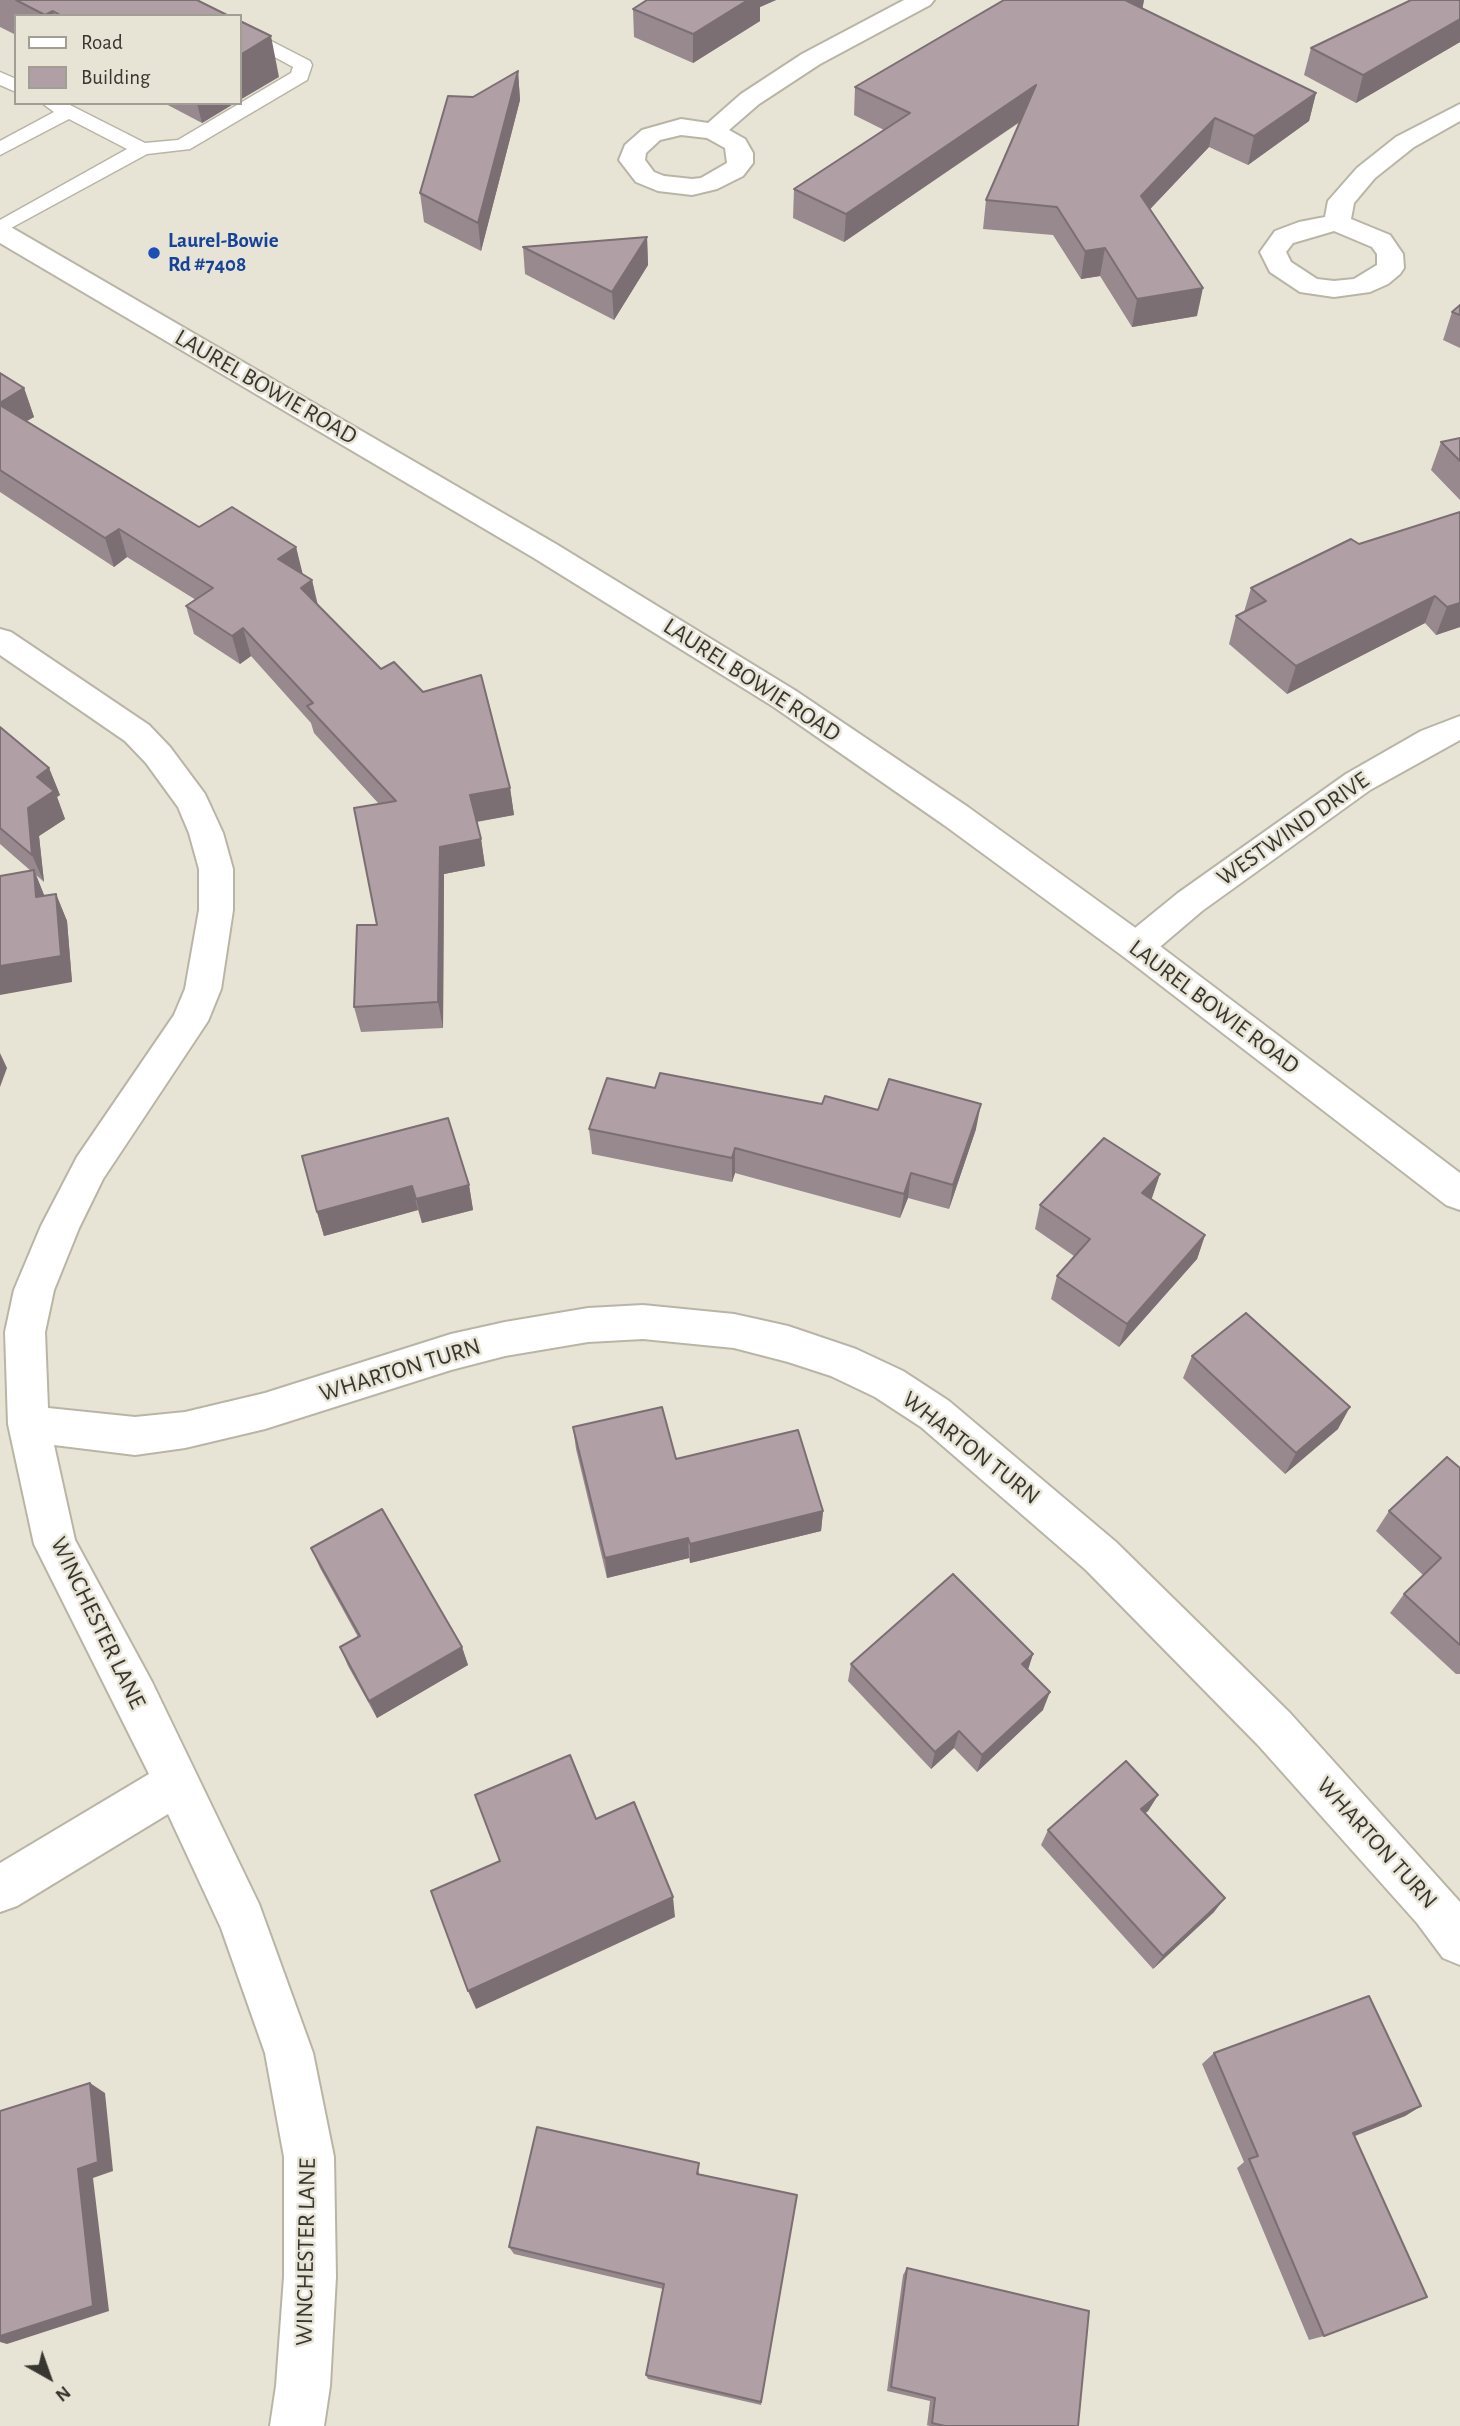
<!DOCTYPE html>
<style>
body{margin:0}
#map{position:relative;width:1460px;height:2426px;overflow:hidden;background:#e7e4d5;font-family:"Alegreya Sans",sans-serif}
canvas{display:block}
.legend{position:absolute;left:14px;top:14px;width:228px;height:91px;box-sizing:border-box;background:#e7e4d5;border:2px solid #a19e93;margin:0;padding:9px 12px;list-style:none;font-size:21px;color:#383630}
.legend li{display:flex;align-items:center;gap:14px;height:35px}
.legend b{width:35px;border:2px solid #a19e93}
.north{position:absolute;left:14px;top:2342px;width:70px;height:70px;-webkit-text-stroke:5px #e7e4d5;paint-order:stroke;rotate:140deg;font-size:19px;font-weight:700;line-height:28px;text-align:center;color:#383630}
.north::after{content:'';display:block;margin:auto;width:24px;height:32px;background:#383630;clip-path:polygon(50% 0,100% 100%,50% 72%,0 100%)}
</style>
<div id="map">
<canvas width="1460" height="2426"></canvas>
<ul class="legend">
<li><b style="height:9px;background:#fff"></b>Road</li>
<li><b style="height:19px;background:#b09fa5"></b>Building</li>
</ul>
<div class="north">N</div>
</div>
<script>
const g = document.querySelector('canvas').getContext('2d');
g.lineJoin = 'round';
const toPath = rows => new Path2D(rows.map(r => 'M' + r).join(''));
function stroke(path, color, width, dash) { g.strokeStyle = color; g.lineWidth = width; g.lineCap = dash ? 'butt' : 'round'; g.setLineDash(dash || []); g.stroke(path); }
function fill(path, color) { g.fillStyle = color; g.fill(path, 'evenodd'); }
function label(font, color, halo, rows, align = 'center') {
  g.font = font + ' "Alegreya Sans",sans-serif'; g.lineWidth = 5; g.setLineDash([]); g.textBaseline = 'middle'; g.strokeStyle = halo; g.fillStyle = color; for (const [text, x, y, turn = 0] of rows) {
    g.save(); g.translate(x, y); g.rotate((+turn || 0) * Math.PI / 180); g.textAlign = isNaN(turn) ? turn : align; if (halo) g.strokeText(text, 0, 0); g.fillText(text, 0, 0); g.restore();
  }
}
const service = toPath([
 [240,25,310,61,312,65,307,80,190,149,147,154,0,234,0,220,127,149,69,119,0,155,0,141,54,112,42,103,66,103,145,143,178,140,291,73,293,67,240,38,240,25],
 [0,72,16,79,16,92,0,85,0,72]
]);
const minor = toPath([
 [904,0,934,0,930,5,820,64,759,104,729,130,745,139,753,153,753,163,743,176,717,189,692,195,658,191,636,182,619,160,625,145,642,130,681,119,708,123,741,94,802,54,904,0],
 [681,135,707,138,725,148,727,163,701,178,692,179,664,176,654,172,645,160,646,153,660,140,681,135],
 [1460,104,1460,121,1414,147,1375,178,1354,203,1351,219,1390,235,1403,254,1404,268,1400,274,1388,284,1370,292,1334,297,1300,292,1270,272,1260,252,1275,231,1299,222,1325,217,1328,201,1357,168,1396,137,1460,104],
 [1334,231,1372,247,1377,254,1377,265,1354,279,1334,281,1317,279,1291,262,1286,252,1293,243,1334,231],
 [0,629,11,632,149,725,170,747,205,794,223,833,233,869,233,910,221,989,208,1021,103,1179,79,1228,54,1290,45,1332,48,1408,135,1417,185,1412,265,1393,451,1334,505,1322,588,1308,643,1305,734,1314,788,1326,856,1349,903,1371,949,1401,1116,1542,1290,1713,1460,1902,1460,1965,1443,1958,1417,1923,1258,1745,1086,1570,921,1427,875,1397,831,1376,788,1362,734,1348,643,1339,588,1342,505,1356,451,1370,265,1429,185,1448,135,1455,54,1445,75,1540,152,1682,259,1904,313,2053,334,2157,336,2277,330,2386,324,2426,270,2426,276,2386,284,2277,284,2157,265,2053,221,1928,168,1814,17,1906,0,1912,0,1863,149,1774,34,1544,8,1424,5,1332,14,1290,41,1226,77,1157,174,1015,185,989,199,910,199,869,189,833,178,807,146,763,125,741,0,655,0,629],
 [1460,716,1460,740,1370,790,1202,911,1148,957,1136,960,1124,957,1118,947,1124,937,1178,893,1346,774,1421,731,1460,716]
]);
const primary = toPath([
 [0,224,9,226,556,544,796,691,968,807,1148,937,1460,1173,1460,1210,1446,1205,1124,957,944,825,774,707,534,558,0,243,0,224]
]);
stroke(service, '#b9b5a6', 3);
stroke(minor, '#b9b5a6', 4);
stroke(primary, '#b9b5a6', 4);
fill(service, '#fff');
fill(minor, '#fff');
fill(primary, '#fff');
fill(toPath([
 [0,0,197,0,229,16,16,16,16,35,0,27],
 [647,0,776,0,760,7,760,21,693,63,634,37,633,9],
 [1144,0,1142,9,1316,93,1309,121,1248,165,1209,147,1150,209,1197,316,1132,327,1100,276,1081,279,1053,235,983,229,986,200,1020,122,844,242,793,218,794,189,884,130,854,115,855,87],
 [1460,0,1460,42,1356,103,1304,75,1311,48],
 [518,71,520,100,481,251,424,222,420,193,473,97],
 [164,103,235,103,202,123],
 [647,237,648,265,614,320,525,274,523,247],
 [1460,305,1460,348,1443,340,1452,312],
 [0,373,24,388,34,417,26,421,199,527,296,547,302,574,312,580,318,605,381,669,510,788,514,815,477,822,481,839,485,866,444,874,443,1028,361,1032,354,1007,377,925,379,804,314,733,311,723,251,656,240,664,194,634,186,606,196,600,127,557,114,567,0,492],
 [1460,438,1460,500,1431,470,1441,442],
 [1460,512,1460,627,1436,635,1425,623,1287,694,1229,644,1236,616,1244,612,1251,588],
 [0,727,49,768,60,795,57,797,65,819,39,836,44,882,36,875,44,896,56,894,67,921,72,982,31,871,0,844],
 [655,1088,878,1110,976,1129,949,1209,908,1198,900,1218,735,1173,732,1182,592,1154,589,1129],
 [302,1156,469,1185,473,1210,422,1223,418,1210,324,1236,317,1212],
 [1160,1174,1151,1199,1205,1235,1197,1259,1119,1347,1051,1299,1057,1276,1074,1256,1035,1229,1040,1205],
 [1192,1356,1338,1429,1285,1474,1183,1378],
 [573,1427,676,1459,823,1511,821,1531,690,1563,689,1558,607,1578,576,1449],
 [1460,1468,1460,1674,1456,1674,1390,1613,1404,1594,1423,1575,1376,1531,1389,1511],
 [311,1548,462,1647,468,1665,377,1718,348,1666,340,1647,358,1637,320,1568],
 [1033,1654,1028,1670,1043,1710,977,1772,954,1748,931,1769,848,1681,851,1664],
 [1158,1795,1148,1811,1145,1813,1214,1912,1153,1969,1041,1845,1048,1830],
 [1214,2053,1421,2106,1405,2116,1355,2136,1324,2336,1309,2340,1237,2168,1244,2162,1202,2064],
 [699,2171,699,2174,797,2195,761,2405,648,2379,646,2375,663,2289,514,2254,509,2247],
 [907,2268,1078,2426,930,2426,927,2425,930,2401,887,2391,903,2275]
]), '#97898e');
fill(toPath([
 [744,0,776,0,760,7,760,21,693,63,693,34],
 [1117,0,1144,0,1142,11],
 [53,11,54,16,45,16,45,15],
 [1460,19,1460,42,1356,103,1363,75],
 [271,36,279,77,240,100,240,55],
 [518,71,520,100,481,251,478,223],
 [1036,85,1032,113,844,242,846,214],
 [1316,93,1309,121,1248,165,1254,136],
 [197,103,235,103,202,123],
 [1215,118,1209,147,1136,224,1141,196],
 [647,237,648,265,614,320,612,292],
 [1105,248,1100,276,1081,279,1085,251],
 [1203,288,1197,316,1132,327,1137,299],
 [24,388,34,417,8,432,0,410,0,403],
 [119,529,127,557,114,567,105,538],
 [296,547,303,575,278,559],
 [312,580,318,608,301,588],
 [1435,596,1425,623,1287,694,1296,666],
 [1460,603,1460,627,1436,635,1447,607],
 [243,628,251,656,240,664,232,636],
 [49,768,60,795,57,797,65,819,39,836,44,882,32,855,28,808,37,777],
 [510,788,514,815,474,822,470,795],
 [481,839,485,866,444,874,443,1028,438,1002,440,847],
 [34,870,45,897,36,897],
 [56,894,67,921,72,982,0,995,0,966],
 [0,1053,7,1068,0,1087],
 [981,1104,976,1129,949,1209,953,1185],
 [735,1148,735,1173,732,1182,732,1158],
 [911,1173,908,1198,900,1218,904,1194],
 [1160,1174,1152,1198,1135,1217,1142,1193],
 [469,1185,473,1210,422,1223,416,1199],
 [412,1186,418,1210,324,1236,317,1212],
 [1205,1235,1197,1259,1119,1347,1127,1324],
 [1350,1407,1338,1429,1285,1474,1296,1453],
 [823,1511,821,1531,690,1563,690,1544],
 [688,1538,689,1558,607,1578,605,1558],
 [462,1647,468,1665,377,1718,369,1701],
 [1033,1654,1027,1672,1022,1664],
 [1050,1692,1043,1710,977,1772,982,1755],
 [959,1731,954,1748,931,1769,935,1752],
 [1158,1795,1148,1811,1132,1824,1141,1809],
 [673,1897,675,1917,476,2009,468,1991],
 [1225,1898,1214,1912,1153,1969,1163,1956],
 [90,2083,105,2093,113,2171,93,2178,109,2311,7,2344,0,2342,0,2336,78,2169],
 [1421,2106,1405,2116,1339,2142,1353,2133]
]), '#7b6f74');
const building = toPath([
 [16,0,197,0,229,16,62,16,53,11,45,15,16,0],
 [647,0,748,0,693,34,633,9,647,0],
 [1004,0,1125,0,1316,93,1254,136,1215,118,1141,196,1203,288,1137,299,1105,248,1085,251,1057,207,986,200,1036,85,846,214,794,189,910,113,855,87,1004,0],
 [1411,0,1460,0,1460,19,1363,75,1311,48,1411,0],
 [240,21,271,36,240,55,240,21],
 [518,71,478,223,420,193,448,96,473,97,518,71],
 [647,237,612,292,523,247,647,237],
 [1460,305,1460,315,1452,312,1460,305],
 [0,373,24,388,0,403,0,373],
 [0,405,199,527,232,507,296,547,278,559,312,580,301,588,381,669,394,662,423,692,481,675,510,788,470,795,481,839,440,847,438,1002,354,1007,357,925,377,925,354,808,396,801,307,706,313,703,243,628,232,636,186,606,213,588,119,529,105,538,0,470,0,405],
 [1460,438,1460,461,1441,442,1460,438],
 [1460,512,1460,603,1447,607,1435,596,1296,666,1236,616,1266,601,1251,588,1351,539,1359,544,1460,512],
 [0,727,49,768,37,777,54,791,28,808,32,855,0,828,0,727],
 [34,870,36,897,56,894,61,956,0,966,0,876,34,870],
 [660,1073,822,1104,825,1096,878,1110,889,1079,981,1104,953,1185,911,1173,904,1194,735,1148,732,1158,589,1129,607,1078,655,1088,660,1073],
 [448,1118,469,1185,416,1199,412,1186,317,1212,302,1156,448,1118],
 [1104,1138,1160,1174,1142,1193,1205,1235,1127,1324,1057,1276,1090,1239,1040,1205,1104,1138],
 [1246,1313,1350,1407,1296,1453,1192,1356,1246,1313],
 [662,1407,676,1459,798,1430,823,1511,690,1544,688,1538,605,1558,573,1427,662,1407],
 [1447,1457,1460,1468,1460,1645,1404,1594,1441,1558,1389,1511,1447,1457],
 [382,1509,462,1647,369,1701,340,1647,360,1636,311,1548,382,1509],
 [953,1574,1033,1654,1022,1664,1050,1692,982,1755,959,1731,935,1752,851,1664,953,1574],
 [570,1755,596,1819,634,1802,673,1897,468,1991,431,1891,500,1861,475,1795,570,1755],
 [1126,1761,1158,1795,1141,1809,1225,1898,1163,1956,1048,1830,1126,1761],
 [1369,1996,1421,2106,1353,2133,1427,2297,1324,2336,1249,2159,1258,2156,1214,2053,1369,1996],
 [90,2083,98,2162,78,2169,93,2306,0,2336,0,2111,90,2083],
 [537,2127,699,2163,697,2174,797,2195,761,2402,646,2375,664,2284,509,2247,537,2127],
 [907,2268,1089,2311,1078,2426,945,2426,932,2423,935,2398,891,2387,907,2268]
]);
fill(building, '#b09fa5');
stroke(building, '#7b6f74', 2);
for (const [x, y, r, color] of [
 [154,253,7,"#1a4fb4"]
]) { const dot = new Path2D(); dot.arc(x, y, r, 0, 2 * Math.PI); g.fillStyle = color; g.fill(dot); stroke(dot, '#e7e4d5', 2.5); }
label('bold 21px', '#164399', '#e7e4d5', [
 ["Laurel-Bowie",168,241],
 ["Rd #7408",168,265]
], 'left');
label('24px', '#383630', '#e7e4d5', [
 ["LAUREL BOWIE ROAD",266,387,30],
 ["LAUREL BOWIE ROAD",752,680,33],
 ["WESTWIND DRIVE",1293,829,-35],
 ["LAUREL BOWIE ROAD",1214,1007,37],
 ["WHARTON TURN",400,1370,-17],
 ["WHARTON TURN",971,1448,38],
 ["WINCHESTER LANE",98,1623,64],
 ["WHARTON TURN",1377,1843,48],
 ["WINCHESTER LANE",306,2252,-89]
]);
</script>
